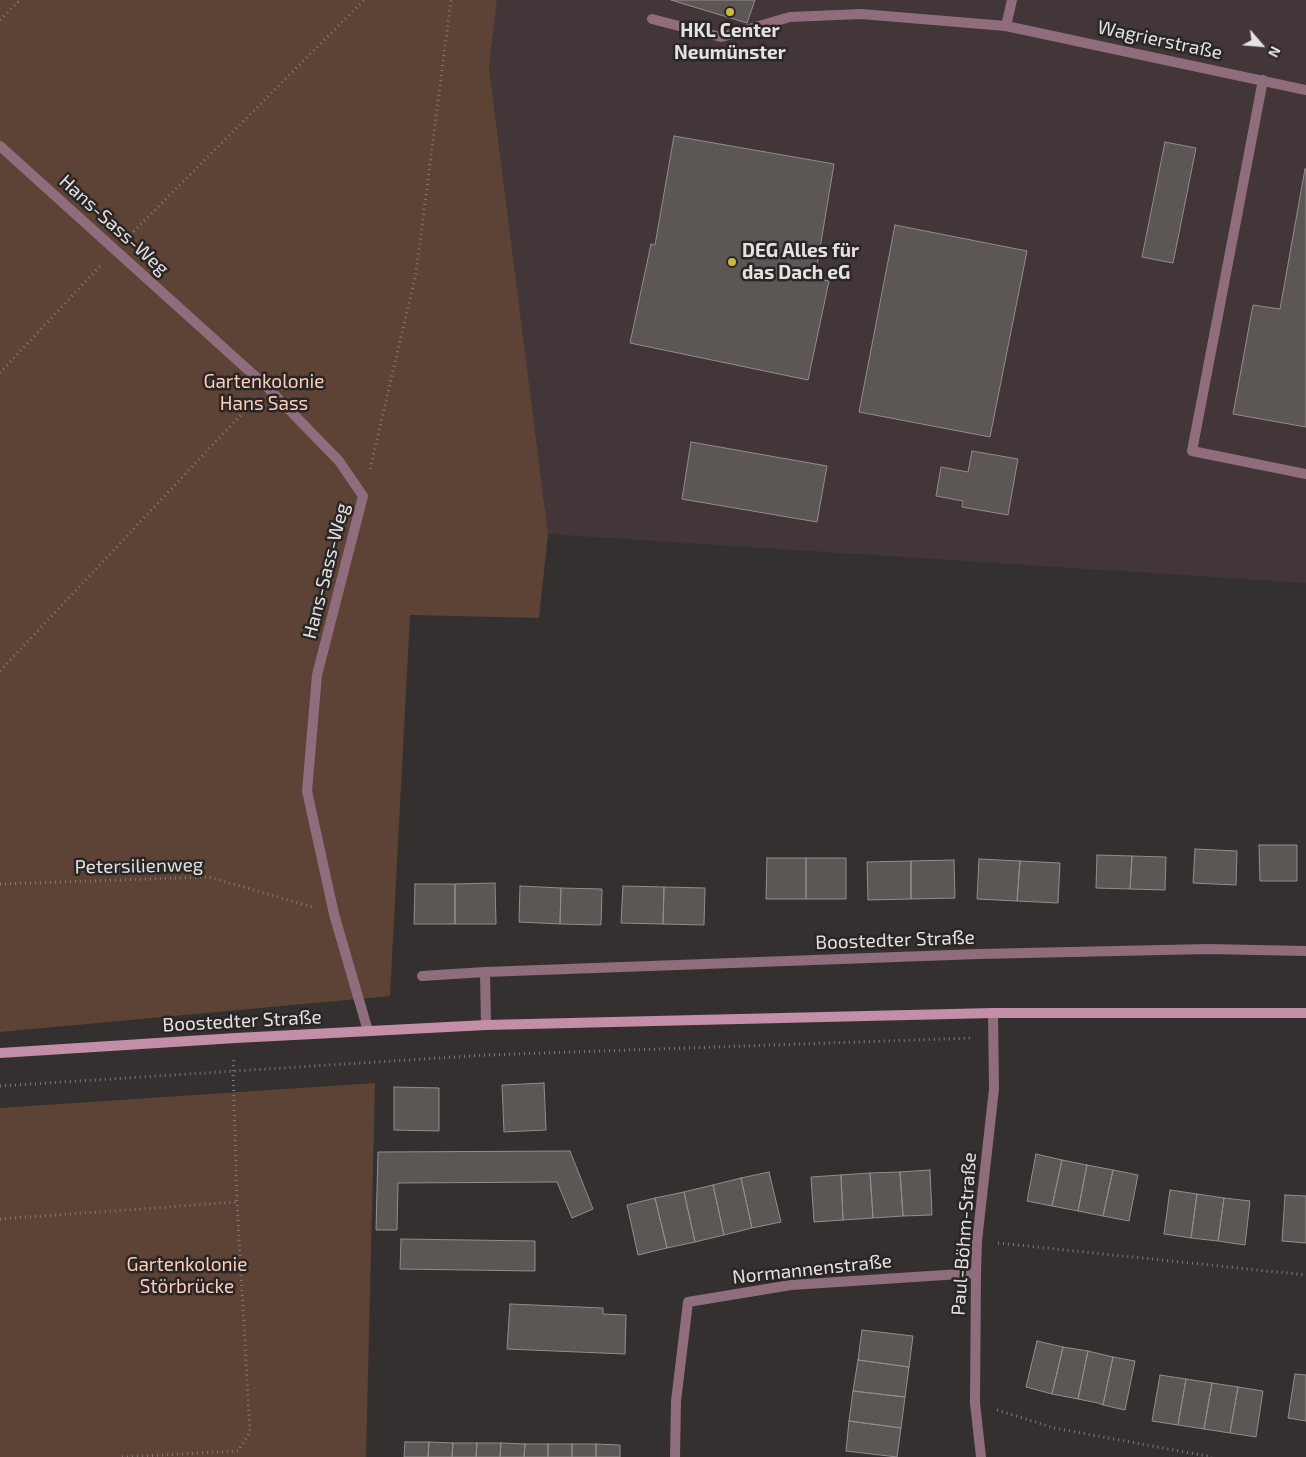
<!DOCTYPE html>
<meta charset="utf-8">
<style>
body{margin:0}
#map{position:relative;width:1306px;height:1457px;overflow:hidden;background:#353030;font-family:"Exo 2",sans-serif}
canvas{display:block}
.north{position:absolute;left:1236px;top:20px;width:50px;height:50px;-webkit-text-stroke:4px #2b2626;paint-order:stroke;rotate:117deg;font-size:14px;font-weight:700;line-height:20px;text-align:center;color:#e4e1e1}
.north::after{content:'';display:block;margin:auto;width:18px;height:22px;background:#e4e1e1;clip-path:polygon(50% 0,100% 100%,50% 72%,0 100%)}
</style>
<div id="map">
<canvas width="1306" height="1457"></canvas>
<div class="north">N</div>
</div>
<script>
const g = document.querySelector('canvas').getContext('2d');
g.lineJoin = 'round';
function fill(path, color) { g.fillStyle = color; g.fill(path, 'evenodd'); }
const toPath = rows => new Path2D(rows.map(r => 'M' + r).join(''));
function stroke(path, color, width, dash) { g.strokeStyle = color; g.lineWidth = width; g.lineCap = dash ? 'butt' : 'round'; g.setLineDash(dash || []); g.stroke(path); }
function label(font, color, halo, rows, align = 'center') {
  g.font = font + ' "Exo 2",sans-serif'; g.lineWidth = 5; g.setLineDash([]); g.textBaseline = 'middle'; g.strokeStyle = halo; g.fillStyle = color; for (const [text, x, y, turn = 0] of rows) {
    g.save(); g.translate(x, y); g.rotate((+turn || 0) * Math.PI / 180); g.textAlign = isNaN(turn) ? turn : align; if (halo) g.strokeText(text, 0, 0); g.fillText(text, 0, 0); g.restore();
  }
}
fill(toPath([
 [497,0,1306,0,1306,583,548,534,489,67]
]), '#433638');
fill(toPath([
 [0,0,497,0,489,67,548,534,539,618,410,615,390,996,0,1032],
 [375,1083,366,1457,0,1457,0,1108]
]), '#5d4236');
const building = toPath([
 [671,0,755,0,747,23,671,0],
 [674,136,834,164,815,278,829,281,808,380,630,343,651,244,655,245,674,136],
 [1165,142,1196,148,1173,263,1142,257,1165,142],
 [1305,169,1306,169,1306,427,1233,414,1253,305,1280,309,1305,169],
 [895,225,1027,251,990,437,859,412,895,225],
 [691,442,827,466,817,522,682,499,691,442],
 [972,451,1018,459,1008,515,962,507,963,501,936,496,941,467,968,472,972,451],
 [1259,845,1297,845,1297,881,1260,881,1259,845],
 [1195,849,1237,851,1236,885,1193,883,1195,849],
 [1097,855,1132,856,1130,889,1096,888,1097,855],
 [1132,856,1166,857,1165,890,1130,889,1132,856],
 [767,858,806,858,806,899,766,899,767,858],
 [806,858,846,858,846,899,806,899,806,858],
 [979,859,1020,861,1017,901,977,899,979,859],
 [954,860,955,898,911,899,911,861,954,860],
 [911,861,911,899,868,900,867,862,911,861],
 [1020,861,1060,863,1058,903,1017,901,1020,861],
 [495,883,496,924,455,924,455,884,495,883],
 [415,884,455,884,455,924,414,924,415,884],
 [520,886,561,888,560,924,519,922,520,886],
 [623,886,664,887,663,924,621,923,623,886],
 [664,887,705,888,704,925,663,924,664,887],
 [561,888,602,889,601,925,560,924,561,888],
 [544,1083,546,1130,504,1132,502,1085,544,1083],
 [394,1087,439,1088,439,1131,394,1130,394,1087],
 [570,1151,593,1209,572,1218,557,1182,398,1183,397,1230,376,1230,378,1152,570,1151],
 [1036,1154,1062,1160,1052,1206,1027,1201,1036,1154],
 [1062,1160,1087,1165,1078,1211,1052,1206,1062,1160],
 [1087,1165,1113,1170,1103,1216,1078,1211,1087,1165],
 [930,1170,932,1215,903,1216,900,1172,930,1170],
 [1113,1170,1138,1175,1129,1221,1103,1216,1113,1170],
 [769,1172,781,1222,752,1228,741,1178,769,1172],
 [900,1172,903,1216,873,1218,870,1173,900,1172],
 [870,1173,873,1218,843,1220,841,1175,870,1173],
 [841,1175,843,1220,814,1222,811,1177,841,1175],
 [741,1178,752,1228,724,1235,713,1185,741,1178],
 [713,1185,724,1235,695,1242,684,1192,713,1185],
 [1170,1190,1197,1194,1191,1238,1164,1234,1170,1190],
 [684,1192,695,1242,667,1248,655,1198,684,1192],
 [1197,1194,1224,1198,1218,1241,1191,1238,1197,1194],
 [1285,1195,1306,1196,1306,1243,1282,1241,1285,1195],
 [655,1198,667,1248,638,1255,627,1205,655,1198],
 [1224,1198,1250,1201,1245,1245,1218,1241,1224,1198],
 [401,1239,535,1241,535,1271,400,1269,401,1239],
 [510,1304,603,1308,603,1314,626,1315,625,1354,507,1349,510,1304],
 [862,1330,913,1336,909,1367,858,1360,862,1330],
 [1037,1341,1063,1347,1052,1394,1026,1387,1037,1341],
 [1063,1347,1088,1351,1078,1399,1052,1394,1063,1347],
 [1088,1351,1113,1357,1103,1405,1098,1403,1078,1399,1088,1351],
 [1113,1357,1135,1361,1125,1410,1103,1405,1113,1357],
 [858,1360,909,1367,905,1397,853,1391,858,1360],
 [1295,1374,1306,1375,1306,1421,1288,1418,1295,1374],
 [1160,1375,1186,1379,1178,1425,1152,1421,1160,1375],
 [1186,1379,1212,1383,1204,1429,1178,1425,1186,1379],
 [1212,1383,1238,1387,1230,1433,1204,1429,1212,1383],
 [1238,1387,1263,1391,1256,1437,1230,1433,1238,1387],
 [853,1391,905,1397,901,1428,849,1421,853,1391],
 [849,1421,901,1428,897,1457,846,1451,849,1421],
 [405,1442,429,1442,428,1457,404,1457,405,1442],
 [429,1442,453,1443,452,1457,428,1457,429,1442],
 [453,1443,477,1443,476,1457,452,1457,453,1443],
 [477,1443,501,1443,500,1457,476,1457,477,1443],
 [501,1443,525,1444,524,1457,500,1457,501,1443],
 [525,1444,548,1444,548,1457,524,1457,525,1444],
 [548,1444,572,1444,572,1457,548,1457,548,1444],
 [572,1444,596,1444,596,1457,572,1457,572,1444],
 [596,1444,620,1445,620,1457,596,1457,596,1444]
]);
fill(building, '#5c5655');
stroke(building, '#938c8c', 1);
stroke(toPath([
 [0,20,20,0],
 [130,235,364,0],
 [0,373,101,265],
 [370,469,416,273,451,0],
 [0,671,253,402],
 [0,884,209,877,312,907],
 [0,1086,487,1055,973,1038],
 [0,1219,237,1202],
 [998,1243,1306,1275],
 [997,1410,1054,1428,1212,1457],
 [122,1457,238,1451,250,1432,237,1202,233,1071,234,1058]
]), '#7f7b7b', 3, [1, 4]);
stroke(toPath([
 [652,19,721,37,790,17,861,14,1006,26,1012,0],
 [1263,80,1192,451,1306,474],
 [0,146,267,387,339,461,363,496,317,675,307,791,334,914,368,1031]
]), '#8f6d7c', 10);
stroke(toPath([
 [1006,26,1306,90],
 [422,976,485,972],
 [486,1025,485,972,979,954,1208,949,1306,951],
 [675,1457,676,1401,688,1302,791,1285,976,1273],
 [981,1457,975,1403,976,1273,977,1241,994,1089,993,1013]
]), '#8f6d7c', 10);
stroke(toPath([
 [0,1053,236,1038,486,1025,993,1013,1306,1013]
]), '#c48ea7', 10);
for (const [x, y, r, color] of [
 [730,12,5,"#cbba39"],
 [732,262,5,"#cbba39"]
]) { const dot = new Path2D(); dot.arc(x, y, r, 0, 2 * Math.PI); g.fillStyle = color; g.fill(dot); stroke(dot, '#2b2626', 2); }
label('bold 19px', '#e4e1e1', '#2b2626', [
 ["HKL Center",730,31],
 ["Neumünster",730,53],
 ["DEG Alles für",742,251,"left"],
 ["das Dach eG",742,273,"left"]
]);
label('19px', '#e4e1e1', '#2b2626', [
 ["Wagrierstraße",1160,40,12],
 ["Hans-Sass-Weg",114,225,42],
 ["Hans-Sass-Weg",326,571,-76],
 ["Petersilienweg",139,866,-1],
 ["Boostedter Straße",895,940,-2],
 ["Boostedter Straße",242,1021,-3],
 ["Paul-Böhm-Straße",964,1234,-86],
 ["Normannenstraße",812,1269,-6]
]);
label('19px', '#fdcdb8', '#2b2626', [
 ["Gartenkolonie",264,382],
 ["Hans Sass",264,404],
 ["Gartenkolonie",187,1265],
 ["Störbrücke",187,1287]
]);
</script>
